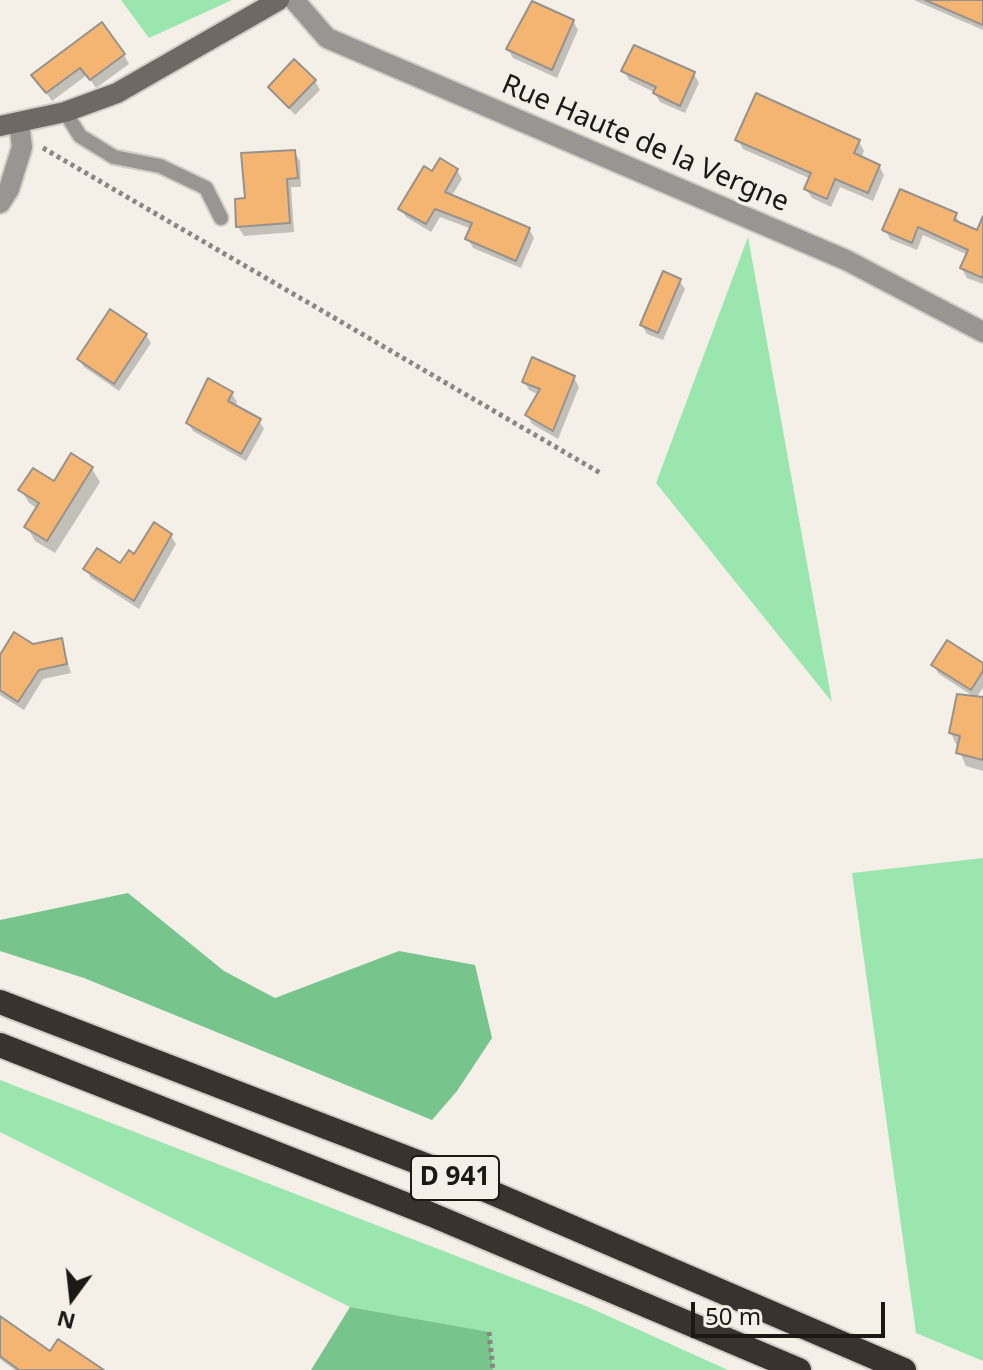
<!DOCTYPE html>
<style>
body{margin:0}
#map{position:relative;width:983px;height:1370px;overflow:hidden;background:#f4f0e8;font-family:"Noto Sans",sans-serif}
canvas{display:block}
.north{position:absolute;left:32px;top:1258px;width:80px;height:80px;-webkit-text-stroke:6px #f4f0e8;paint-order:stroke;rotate:195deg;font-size:22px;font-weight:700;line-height:32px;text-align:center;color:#1a1916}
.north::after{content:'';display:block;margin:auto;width:28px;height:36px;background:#1a1916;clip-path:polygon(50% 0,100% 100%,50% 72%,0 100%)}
.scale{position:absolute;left:691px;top:1302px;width:194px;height:36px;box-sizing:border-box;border:4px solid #1a1916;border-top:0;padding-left:10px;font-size:24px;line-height:28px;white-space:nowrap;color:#1a1916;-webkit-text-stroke:6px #f4f0e8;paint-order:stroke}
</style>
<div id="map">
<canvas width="983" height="1370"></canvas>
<div class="north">N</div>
<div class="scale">50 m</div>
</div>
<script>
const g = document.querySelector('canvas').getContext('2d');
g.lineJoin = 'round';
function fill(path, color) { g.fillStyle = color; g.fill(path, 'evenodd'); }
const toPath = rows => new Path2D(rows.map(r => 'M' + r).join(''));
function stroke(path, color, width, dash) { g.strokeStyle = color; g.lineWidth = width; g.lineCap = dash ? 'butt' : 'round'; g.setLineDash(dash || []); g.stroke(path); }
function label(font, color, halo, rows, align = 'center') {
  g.font = font + ' "Noto Sans",sans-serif'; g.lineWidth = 7; g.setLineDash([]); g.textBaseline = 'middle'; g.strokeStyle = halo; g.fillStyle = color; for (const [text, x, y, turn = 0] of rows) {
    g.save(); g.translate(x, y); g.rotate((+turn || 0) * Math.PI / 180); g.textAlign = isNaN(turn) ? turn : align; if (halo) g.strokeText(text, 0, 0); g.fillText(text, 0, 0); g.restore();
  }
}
fill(toPath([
 [121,0,232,0,149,38],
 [748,237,832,702,656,483],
 [983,858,983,1361,916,1333,852,873],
 [0,1080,586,1306,728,1370,493,1370,488,1332,350,1307,0,1132]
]), '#9be6ae');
fill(toPath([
 [128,893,224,971,275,998,399,951,475,965,492,1038,457,1091,432,1120,84,978,0,951,0,920],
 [350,1307,489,1332,493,1370,311,1370]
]), '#77c48c');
fill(toPath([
 [914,0,983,0,983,30],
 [573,21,578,30,557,78,513,58,508,49],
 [124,55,129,64,96,88,87,75,52,101,34,75],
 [624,71,694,74,699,83,685,113,660,102,654,92,629,80],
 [315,81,320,90,295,115,270,87],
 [738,140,859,142,864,151,861,158,879,166,884,175,873,201,840,187,831,207,812,198,806,189,811,179,743,149],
 [294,152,300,161,301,187,291,187,294,232,244,236,238,227,247,200],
 [457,170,462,179,451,197,529,229,534,238,521,268,473,248,468,239,472,229,440,217,431,232,406,217,401,209,433,173],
 [955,215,961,224,983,234,983,284,967,278,962,269,968,255,923,235,917,250,890,239,885,230],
 [679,280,685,289,663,340,647,334,642,325],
 [146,335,151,343,119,391,84,367,79,359],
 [574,378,579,387,558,439,532,424,527,415,539,395,529,390,524,381],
 [232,394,237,402,234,406,259,421,264,429,246,461,193,431,188,423],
 [92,469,100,482,55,553,35,541,27,527,38,509,29,503,21,490,54,484],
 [171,536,176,544,139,609,91,578,86,569,121,566],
 [61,641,71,673,43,679,24,710,0,695,0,670,32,646],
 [933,665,983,665,983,688,976,698,939,674],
 [983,721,983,771,966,766,951,733],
 [0,1321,50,1354,102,1370,15,1370,0,1359]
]), '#0003');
const building = toPath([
 [925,0,983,0,983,25,925,0],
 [532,1,574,20,552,70,506,49,532,1],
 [102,22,125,54,90,80,80,68,46,93,31,75,102,22],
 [634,45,695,72,680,106,653,93,656,87,621,71,634,45],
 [294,59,316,80,289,108,268,87,294,59],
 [756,93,860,140,854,153,880,165,868,193,835,179,827,199,804,189,811,173,735,140,756,93],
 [295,150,298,178,287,179,290,223,236,227,235,199,245,198,241,153,295,150],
 [440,158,458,169,445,192,530,228,516,261,465,239,472,223,435,209,426,224,398,209,424,166,432,171,440,158],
 [900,189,957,213,954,220,977,230,983,216,983,278,960,268,968,250,918,227,912,243,882,230,900,189],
 [663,271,681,279,658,333,640,325,663,271],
 [110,309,147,334,114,384,77,359,110,309],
 [532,357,575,376,553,431,525,415,540,389,522,382,532,357],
 [208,378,233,392,228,401,261,419,241,454,186,423,208,378],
 [71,453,93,467,47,541,24,527,39,503,18,490,33,468,54,481,71,453],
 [154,522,172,534,134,601,83,569,97,548,120,563,129,550,134,554,154,522],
 [14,632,33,644,62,638,67,664,39,670,18,702,0,690,0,655,14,632],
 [947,640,983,663,983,671,971,690,931,665,947,640],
 [957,694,983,697,983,760,956,753,960,736,949,733,957,694],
 [0,1316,50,1351,58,1339,104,1370,19,1370,0,1356,0,1316]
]);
fill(building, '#f3b571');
stroke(building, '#98928c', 2);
const lane = toPath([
 [65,112,80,136,114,157,160,166,206,188,221,218]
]);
const street = toPath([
 [294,0,327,38,846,260,983,332],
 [0,203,9,189,22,147,19,122]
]);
const secondary = toPath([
 [0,126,65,112,117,93,279,0]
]);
const highway = toPath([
 [0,1002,446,1173,904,1370],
 [0,1045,430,1214,799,1370]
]);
stroke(lane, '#d1cec6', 18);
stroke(street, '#d1cec6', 24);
stroke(secondary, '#d1cec6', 24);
stroke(highway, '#d1cec6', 28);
stroke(toPath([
 [43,148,602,474],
 [489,1332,493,1370]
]), '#8a8782', 5, [4, 4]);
stroke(lane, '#999593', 14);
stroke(street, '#999593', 20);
stroke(secondary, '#6f6966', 20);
stroke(highway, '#39322e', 24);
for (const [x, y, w] of [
 [455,1178,88]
]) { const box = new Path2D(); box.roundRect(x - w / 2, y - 22, w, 44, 6); g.fillStyle = '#f4f0e8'; g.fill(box); stroke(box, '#1a1916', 2); }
label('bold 26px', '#1a1916', null, [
 ["D 941",455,1178]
]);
label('28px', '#1a1916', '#f4f0e8', [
 ["Rue Haute de la Vergne",645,144,23]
]);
</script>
